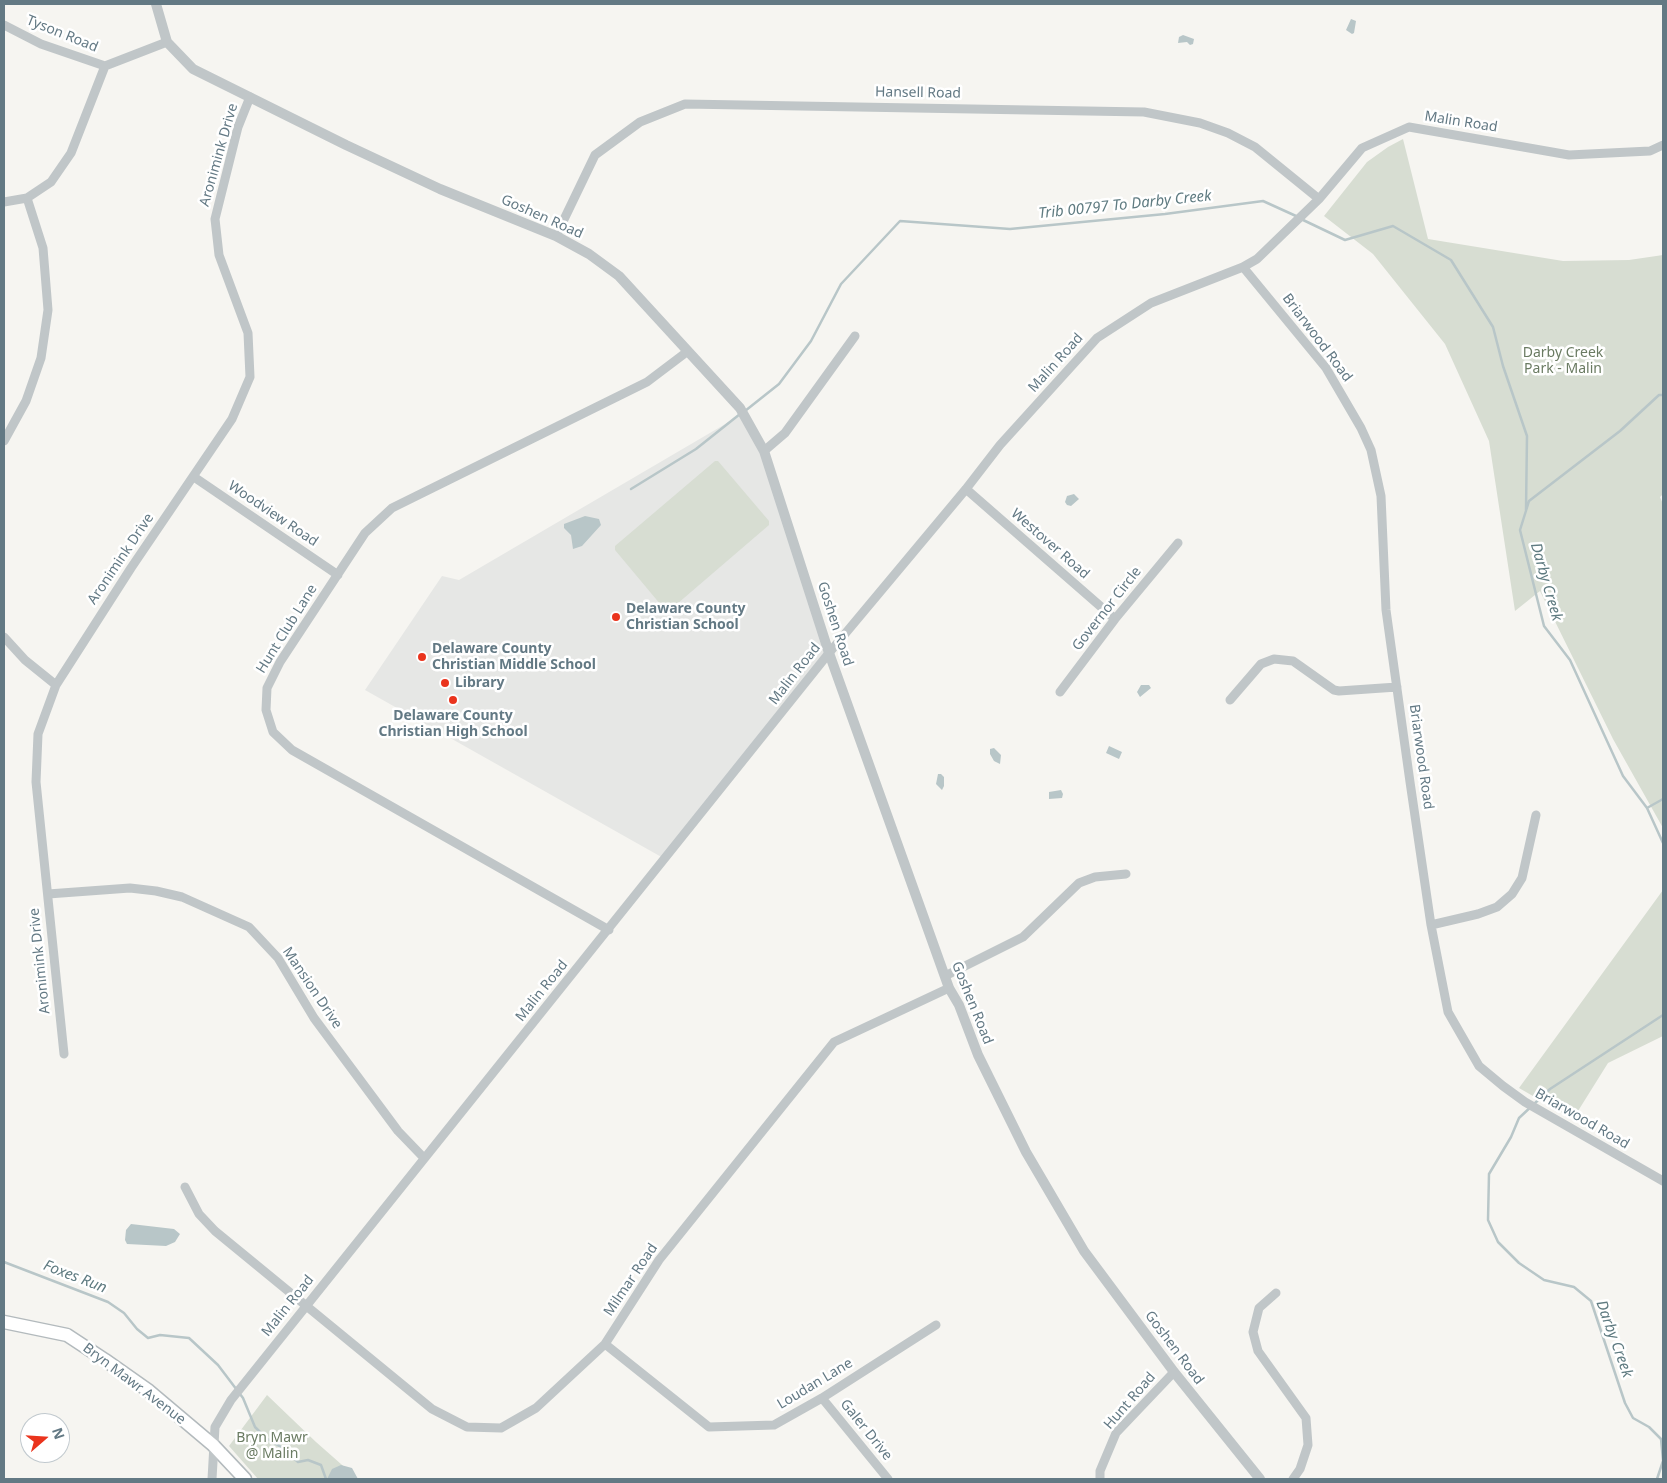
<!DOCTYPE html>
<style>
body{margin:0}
#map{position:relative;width:1667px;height:1483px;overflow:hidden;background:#f6f5f1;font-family:"Noto Sans",sans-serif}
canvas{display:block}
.frame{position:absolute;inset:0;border:5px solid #637984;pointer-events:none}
.north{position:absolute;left:20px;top:1413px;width:50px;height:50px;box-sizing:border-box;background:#fff;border:1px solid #c1c9ce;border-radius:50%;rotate:71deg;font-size:14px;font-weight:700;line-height:20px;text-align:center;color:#637984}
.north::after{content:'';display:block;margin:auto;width:18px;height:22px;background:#ea341d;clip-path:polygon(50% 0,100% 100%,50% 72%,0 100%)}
</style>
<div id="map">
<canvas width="1667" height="1483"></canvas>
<div class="frame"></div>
<div class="north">N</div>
</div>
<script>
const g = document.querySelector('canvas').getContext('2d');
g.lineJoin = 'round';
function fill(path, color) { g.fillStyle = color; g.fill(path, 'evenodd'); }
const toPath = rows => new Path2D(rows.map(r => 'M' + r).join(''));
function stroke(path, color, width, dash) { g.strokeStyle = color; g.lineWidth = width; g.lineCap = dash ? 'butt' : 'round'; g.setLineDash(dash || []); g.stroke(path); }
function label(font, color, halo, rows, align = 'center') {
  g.font = font + ' "Noto Sans",sans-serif'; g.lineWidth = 5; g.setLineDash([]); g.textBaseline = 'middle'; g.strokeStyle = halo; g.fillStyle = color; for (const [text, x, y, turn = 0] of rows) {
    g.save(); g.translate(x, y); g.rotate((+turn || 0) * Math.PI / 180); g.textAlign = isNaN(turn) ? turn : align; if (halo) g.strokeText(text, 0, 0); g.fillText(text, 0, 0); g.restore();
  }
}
fill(toPath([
 [744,413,755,431,829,653,665,859,365,690,442,576,459,580]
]), '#e6e7e5');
fill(toPath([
 [1403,139,1428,239,1563,261,1629,260,1663,255,1663,494,1660,497,1663,504,1663,828,1613,739,1540,591,1515,611,1489,441,1445,344,1373,254,1324,216,1367,162,1388,147],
 [715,461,718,461,769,521,769,525,670,610,666,611,615,550,615,546],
 [1663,890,1663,1036,1608,1063,1573,1119,1519,1088],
 [267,1395,316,1442,358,1479,258,1479,229,1446]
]), '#d7ddd2');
fill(toPath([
 [1351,19,1356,21,1354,33,1352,34,1346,30],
 [1183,35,1194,39,1193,44,1190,45,1187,42,1178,43,1179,37],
 [1074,494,1079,499,1071,506,1067,505,1065,502,1067,496],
 [585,516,599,519,601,525,582,546,573,549,571,535,564,528,564,524],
 [1141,685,1149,685,1151,688,1140,697,1137,692],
 [1109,746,1122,752,1119,759,1106,753],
 [994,748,1001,755,1000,764,994,761,990,754,990,749],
 [938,774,941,774,944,777,944,786,942,790,936,784],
 [1061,790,1063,794,1062,798,1049,799,1049,792],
 [131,1224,174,1229,180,1234,175,1242,166,1246,127,1244,125,1240,126,1230],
 [341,1465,352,1468,358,1479,327,1479,332,1469]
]), '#b8c6c8');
stroke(toPath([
 [1301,219,1345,240,1393,226,1451,260,1493,327,1503,366,1527,436,1526,510],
 [1663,395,1659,395,1620,431,1529,501,1520,530,1544,626,1570,660,1623,776,1647,808,1663,843],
 [745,411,779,384,811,341,841,284,900,221,1010,229,1165,214,1263,201,1296,216],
 [631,489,696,449,740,414],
 [1647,808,1663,799],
 [1663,1015,1550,1089,1519,1118,1511,1137,1489,1174,1488,1220,1498,1242,1519,1263,1544,1280,1574,1287,1591,1301,1625,1403,1633,1418,1649,1427,1661,1439,1663,1460],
 [4,1262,108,1302,124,1313,137,1329,148,1338,160,1335,189,1338,218,1365,243,1398,255,1427,266,1438,281,1447,298,1462,308,1460,321,1465,326,1479],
 [1657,1479,1663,1461]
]), '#b8c6c8', 2.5);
const secondary = toPath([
 [4,1322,67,1335,105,1360,149,1391,213,1445,245,1479]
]);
stroke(secondary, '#b3babd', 15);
stroke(toPath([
 [4,25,41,44,105,66,167,42],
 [4,202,27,198,51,182,71,153,105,66],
 [556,236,595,155,640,122,685,104,1144,112,1200,123,1228,133,1255,147,1319,199],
 [1243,267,1326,368,1361,428,1371,450,1381,496,1386,610,1410,782,1431,925,1448,1012,1479,1066,1503,1086,1525,1102,1663,1181],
 [4,441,26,401,41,358,48,310,43,248,27,198],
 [764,451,785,433,855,336],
 [194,477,338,575],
 [966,489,1115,619],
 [4,637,25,660,56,685],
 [1060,692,1115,619,1178,543],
 [1230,700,1261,664,1274,659,1293,661,1334,690,1339,691,1397,687],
 [48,894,130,888,156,891,182,897,249,927,278,958,314,1018,398,1131,424,1158],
 [1431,925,1478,914,1497,907,1512,894,1522,878,1536,815],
 [609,930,292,750,273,732,266,710,267,688,280,662,365,533,392,508,647,382,688,351],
 [945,976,1023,937,1079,883,1095,877,1126,874],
 [64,1054,36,782,38,734,56,685,131,568,232,419,250,377,248,333,219,255,215,219,238,127,250,97],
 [185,1187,199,1214,215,1231,432,1409,467,1427,501,1428,536,1408,605,1344,659,1260,834,1042,949,988],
 [1276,1293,1259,1308,1253,1332,1258,1351,1306,1418,1308,1445,1300,1469,1293,1479],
 [605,1344,709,1427,774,1425,822,1398,936,1325],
 [822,1398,888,1479],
 [212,1479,215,1427,231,1400,829,653,966,489,1000,445,1097,338,1151,303,1243,267,1257,259,1319,199,1362,148,1409,127,1569,155,1650,151,1663,145],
 [1100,1479,1100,1471,1116,1433,1174,1372]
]), '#c0c6c8', 9);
stroke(toPath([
 [156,4,167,42,193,69,346,145,440,189,556,236,589,254,619,276,740,408,764,451,829,653,949,988,959,1005,978,1055,1026,1152,1084,1251,1174,1372,1260,1479]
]), '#c0c6c8', 10);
stroke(secondary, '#fff', 12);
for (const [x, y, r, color] of [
 [616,617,5,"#ea341d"],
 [422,657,5,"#ea341d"],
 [445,683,5,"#ea341d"],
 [453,700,5,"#ea341d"]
]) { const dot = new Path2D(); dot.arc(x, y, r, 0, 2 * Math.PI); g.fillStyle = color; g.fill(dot); stroke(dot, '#fff', 2); }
label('14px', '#637984', '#fff', [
 ["Tyson Road",62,34,22],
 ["Hansell Road",918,93,1],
 ["Malin Road",1461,122,9],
 ["Aronimink Drive",219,155,-74],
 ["Goshen Road",542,217,24],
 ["Briarwood Road",1317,338,53],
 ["Malin Road",1056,363,-48],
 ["Woodview Road",273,514,34],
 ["Westover Road",1050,544,41],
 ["Aronimink Drive",121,559,-56],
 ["Governor Circle",1107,609,-52],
 ["Goshen Road",835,624,72],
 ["Hunt Club Lane",287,629,-58],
 ["Malin Road",795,674,-52],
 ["Briarwood Road",1421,757,82],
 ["Aronimink Drive",40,961,-96],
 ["Mansion Drive",312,988,56],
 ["Malin Road",542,991,-51],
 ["Goshen Road",972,1003,68],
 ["Briarwood Road",1582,1119,30],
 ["Milmar Road",631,1280,-56],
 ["Malin Road",288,1306,-51],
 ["Goshen Road",1174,1348,53],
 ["Bryn Mawr Avenue",134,1384,37],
 ["Loudan Lane",815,1384,-31],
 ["Hunt Road",1130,1401,-49],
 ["Galer Drive",866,1430,51]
]);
label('14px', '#6a7b62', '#fff', [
 ["Darby Creek",1563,353],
 ["Park - Malin",1563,369],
 ["Bryn Mawr",272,1438],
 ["@ Malin",272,1454]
]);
label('bold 14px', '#637984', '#fff', [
 ["Delaware County",626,609],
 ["Christian School",626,625],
 ["Delaware County",432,649],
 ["Christian Middle School",432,665],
 ["Library",455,683],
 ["Delaware County",453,716,"center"],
 ["Christian High School",453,732,"center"]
], 'left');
label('italic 15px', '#5f7b81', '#fff', [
 ["Trib 00797 To Darby Creek",1125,205,-6],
 ["Darby Creek",1546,582,74],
 ["Foxes Run",75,1277,21],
 ["Darby Creek",1614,1339,70]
]);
</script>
